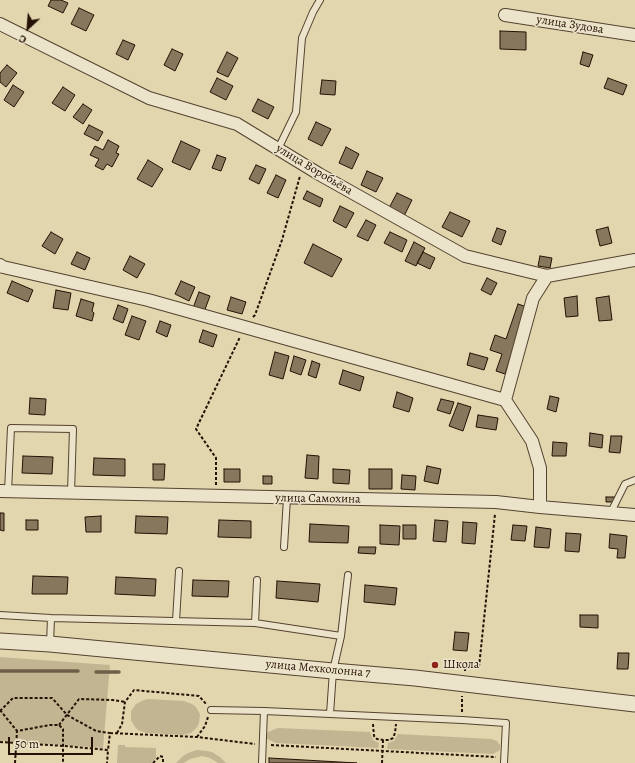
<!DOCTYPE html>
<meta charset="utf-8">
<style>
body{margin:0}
#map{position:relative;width:635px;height:763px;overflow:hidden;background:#e2d6ae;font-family:Alegreya,serif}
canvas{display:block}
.north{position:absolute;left:8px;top:8px;width:40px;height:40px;-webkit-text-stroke:3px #ece4ca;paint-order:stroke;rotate:206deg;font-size:11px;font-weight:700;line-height:16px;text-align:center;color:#251105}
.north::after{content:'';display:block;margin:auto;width:14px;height:18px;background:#251105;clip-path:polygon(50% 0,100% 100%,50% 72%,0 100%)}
.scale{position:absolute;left:8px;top:737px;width:85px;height:18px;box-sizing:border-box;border:2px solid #251105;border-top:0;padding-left:5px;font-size:12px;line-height:14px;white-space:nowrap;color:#251105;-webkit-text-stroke:3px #ece4ca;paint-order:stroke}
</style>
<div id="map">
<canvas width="635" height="763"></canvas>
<div class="north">С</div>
<div class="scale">50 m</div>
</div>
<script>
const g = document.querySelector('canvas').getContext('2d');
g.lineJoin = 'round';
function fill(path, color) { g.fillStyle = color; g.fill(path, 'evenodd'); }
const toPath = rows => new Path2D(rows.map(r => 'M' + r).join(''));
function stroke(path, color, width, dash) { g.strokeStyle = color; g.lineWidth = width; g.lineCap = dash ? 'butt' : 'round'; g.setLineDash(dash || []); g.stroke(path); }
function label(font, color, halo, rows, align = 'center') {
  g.font = font + ' Alegreya,serif'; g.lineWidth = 3; g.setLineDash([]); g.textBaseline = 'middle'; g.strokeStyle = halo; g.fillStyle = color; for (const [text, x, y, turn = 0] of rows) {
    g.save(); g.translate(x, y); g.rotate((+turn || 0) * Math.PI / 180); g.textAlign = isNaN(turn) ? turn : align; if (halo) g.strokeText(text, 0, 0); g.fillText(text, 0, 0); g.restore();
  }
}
fill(toPath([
 [0,657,110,665,103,748,0,741],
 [148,699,184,701,192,704,196,707,200,714,199,723,197,727,191,733,182,735,147,733,138,730,135,727,131,720,131,711,136,704,144,700],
 [278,728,370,732,373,740,379,743,378,748,276,743,267,739,266,735,268,732],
 [398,734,491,739,497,741,500,745,500,750,493,754,387,749,388,743,394,741],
 [118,745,125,745,125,747,156,748,156,758,151,763,117,763],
 [197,750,207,751,212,752,220,757,226,763,218,763,210,758,202,756,190,759,184,763,176,763,183,756,188,753]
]), '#c2b591');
stroke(toPath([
 [0,671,78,671],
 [96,672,119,672]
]), '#705f48', 3.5);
const building = toPath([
 [51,0,61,0,68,3,63,13,48,6,51,0],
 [79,8,94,15,86,31,71,24,79,8],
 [500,31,526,32,526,50,500,49,500,31],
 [123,40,135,45,128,60,116,54,123,40],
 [172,49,183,54,175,71,164,65,172,49],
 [227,52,238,58,228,77,217,72,227,52],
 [583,52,593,55,589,67,580,64,583,52],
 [7,65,17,73,6,87,0,82,0,73,7,65],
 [217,78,233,86,226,100,210,92,217,78],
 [608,78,627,85,623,95,604,88,608,78],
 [322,80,336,81,335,95,320,94,322,80],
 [13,85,24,92,14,107,4,100,13,85],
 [63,87,75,95,65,111,52,103,63,87],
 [258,99,274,107,268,119,252,111,258,99],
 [83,104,92,110,83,124,73,117,83,104],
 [316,122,331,129,322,146,308,139,316,122],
 [89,125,103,132,98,141,84,134,89,125],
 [108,140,119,146,116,153,119,154,112,167,107,164,103,170,95,166,99,159,90,155,95,146,103,150,108,140],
 [181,141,200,150,190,170,172,162,181,141],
 [346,147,359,154,352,169,339,163,346,147],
 [217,155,226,158,221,171,212,168,217,155],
 [148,160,163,169,152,187,137,179,148,160],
 [256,165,266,169,259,184,249,179,256,165],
 [367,171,383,178,376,192,361,185,367,171],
 [276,175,286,180,278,198,267,193,276,175],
 [307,191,323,199,320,207,303,199,307,191],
 [397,193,412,200,404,216,389,208,397,193],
 [340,206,354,213,346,228,333,221,340,206],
 [450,212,470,221,462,237,442,227,450,212],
 [366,220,376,225,368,241,357,236,366,220],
 [608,227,612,243,600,246,596,230,608,227],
 [497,228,506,231,501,245,492,241,497,228],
 [51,232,63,239,55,254,42,246,51,232],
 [390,232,407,240,402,252,384,243,390,232],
 [414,242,425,248,416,266,405,261,414,242],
 [313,244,342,259,332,277,304,263,313,244],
 [77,252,90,258,85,270,71,264,77,252],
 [423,252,435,258,430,269,417,263,423,252],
 [130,256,145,264,137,278,123,270,130,256],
 [540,256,552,258,550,268,538,266,540,256],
 [487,278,497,283,491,295,481,290,487,278],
 [12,281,33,290,28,302,7,293,12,281],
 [181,281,195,287,189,301,175,294,181,281],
 [56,290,71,293,68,310,53,308,56,290],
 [199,292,210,296,204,312,193,308,199,292],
 [577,296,578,316,566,317,564,298,577,296],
 [609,296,612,320,599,321,596,298,609,296],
 [231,297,246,302,242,314,227,310,231,297],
 [81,299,94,303,92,311,94,313,92,321,76,316,81,299],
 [518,304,527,307,505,374,496,371,502,354,490,350,495,335,506,339,518,304],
 [118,305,128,309,123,323,113,319,118,305],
 [132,316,146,321,139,340,125,335,132,316],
 [160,321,171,325,167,337,156,332,160,321],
 [203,330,217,335,213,347,199,342,203,330],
 [275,352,289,356,283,379,269,375,275,352],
 [470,353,488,358,484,370,467,365,470,353],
 [294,356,306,360,301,375,290,371,294,356],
 [312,361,320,364,316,378,308,375,312,361],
 [343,370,364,377,360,391,339,384,343,370],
 [397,392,413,398,409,412,393,407,397,392],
 [550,396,559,398,556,412,547,409,550,396],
 [30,398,46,399,45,415,29,414,30,398],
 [441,399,454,402,450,414,437,410,441,399],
 [458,403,471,407,463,431,449,426,458,403],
 [478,415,498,418,496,430,476,427,478,415],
 [590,433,603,435,602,448,589,446,590,433],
 [611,436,622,436,620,453,609,452,611,436],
 [553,442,567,443,566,456,552,456,553,442],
 [307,455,319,456,318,479,305,478,307,455],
 [23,456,53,457,52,474,22,473,23,456],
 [94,458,125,459,125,476,93,475,94,458],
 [153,464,165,464,164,480,153,480,153,464],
 [427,466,441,469,438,484,424,481,427,466],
 [224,469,240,469,240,482,224,482,224,469],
 [333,469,350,470,349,484,333,483,333,469],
 [369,469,392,469,392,489,369,489,369,469],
 [402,475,416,476,415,490,401,489,402,475],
 [263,476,272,476,272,484,263,484,263,476],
 [606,497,615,497,614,502,606,502,606,497],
 [0,513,4,513,4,531,0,530,0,513],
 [101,516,101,532,86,532,85,517,101,516],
 [136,516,168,517,167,534,135,533,136,516],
 [26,520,38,520,38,530,26,530,26,520],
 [219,520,251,521,251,538,218,537,219,520],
 [435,520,448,521,446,542,433,541,435,520],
 [463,522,477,523,475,544,462,543,463,522],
 [310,524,349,526,348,543,309,542,310,524],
 [380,525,400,526,399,545,380,544,380,525],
 [403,525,416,525,416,539,403,539,403,525],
 [513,525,527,526,525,541,511,540,513,525],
 [536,527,551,529,549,548,534,547,536,527],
 [566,533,581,534,579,552,565,551,566,533],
 [610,534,627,536,625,558,617,558,618,549,609,548,610,534],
 [359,547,376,547,375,554,358,553,359,547],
 [33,576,68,577,67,594,32,594,33,576],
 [116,577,156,579,155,596,115,594,116,577],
 [193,580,229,581,228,597,192,596,193,580],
 [277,581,320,584,318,602,276,598,277,581],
 [365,585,397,588,395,605,364,602,365,585],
 [580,615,598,615,598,628,580,627,580,615],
 [455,632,469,633,467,651,453,650,455,632],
 [618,653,629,653,628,669,617,669,618,653],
 [269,758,357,763,269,763,269,758]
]);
fill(building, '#87775d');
stroke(building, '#251105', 1);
const service = toPath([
 [278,149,296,112,302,38,313,12,320,0],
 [8,491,11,428,73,429,71,493],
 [611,512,625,484,635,480],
 [284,547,287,498],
 [0,615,51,618,255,623,341,636],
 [176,621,179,571],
 [255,623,257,580],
 [50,644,51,618],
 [211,710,264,711,462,720,506,723,504,763],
 [330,714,333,671,341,636,348,575],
 [262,763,264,711]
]);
const minor = toPath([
 [505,15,635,35],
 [0,24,149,98,237,124,319,174,465,256,547,276,635,260],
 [0,265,3,267,148,300,505,400,532,441,540,468,540,507],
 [505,400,533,298,547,276],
 [0,491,496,502,540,507,635,515]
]);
const tertiary = toPath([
 [0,641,50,644,333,671,415,678,635,704]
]);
stroke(service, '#54422f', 8);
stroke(minor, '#54422f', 14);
stroke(tertiary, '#54422f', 17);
stroke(toPath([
 [253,317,255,315,282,240,300,176],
 [216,485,216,458,196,429,240,337],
 [465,671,465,665,479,667,495,514],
 [0,710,17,731,50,725,59,725,63,729,63,763],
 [0,711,13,698,52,698,67,715,96,731,110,733,108,750],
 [462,712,462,696],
 [373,724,374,736,377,739,383,740,389,740,393,738,395,733,396,724],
 [59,725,79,699,113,700,125,702],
 [110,733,197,737,255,744],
 [117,733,122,724,125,702,134,690,199,696,206,704],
 [197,737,205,726,208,717],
 [0,742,64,746,108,750,107,763],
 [271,745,496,757],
 [15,763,17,731],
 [153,763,160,756,163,757,163,763],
 [382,763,383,740]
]), '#251105', 2, [3, 2]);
stroke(service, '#ece4ca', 6);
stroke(minor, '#ece4ca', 12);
stroke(tertiary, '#ece4ca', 15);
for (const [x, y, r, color] of [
 [435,665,4,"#8f2418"]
]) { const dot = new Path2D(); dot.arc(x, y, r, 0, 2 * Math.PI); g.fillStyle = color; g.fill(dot); stroke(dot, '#ece4ca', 1.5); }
label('12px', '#251105', '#ece4ca', [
 ["улица Зудова",570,25,9],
 ["улица Воробьёва",314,170,31],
 ["улица Самохина",318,499,1],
 ["улица Мехколонна 7",318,669,5]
]);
label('12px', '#251105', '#ece4ca', [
 ["Школа",443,665]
], 'left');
</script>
